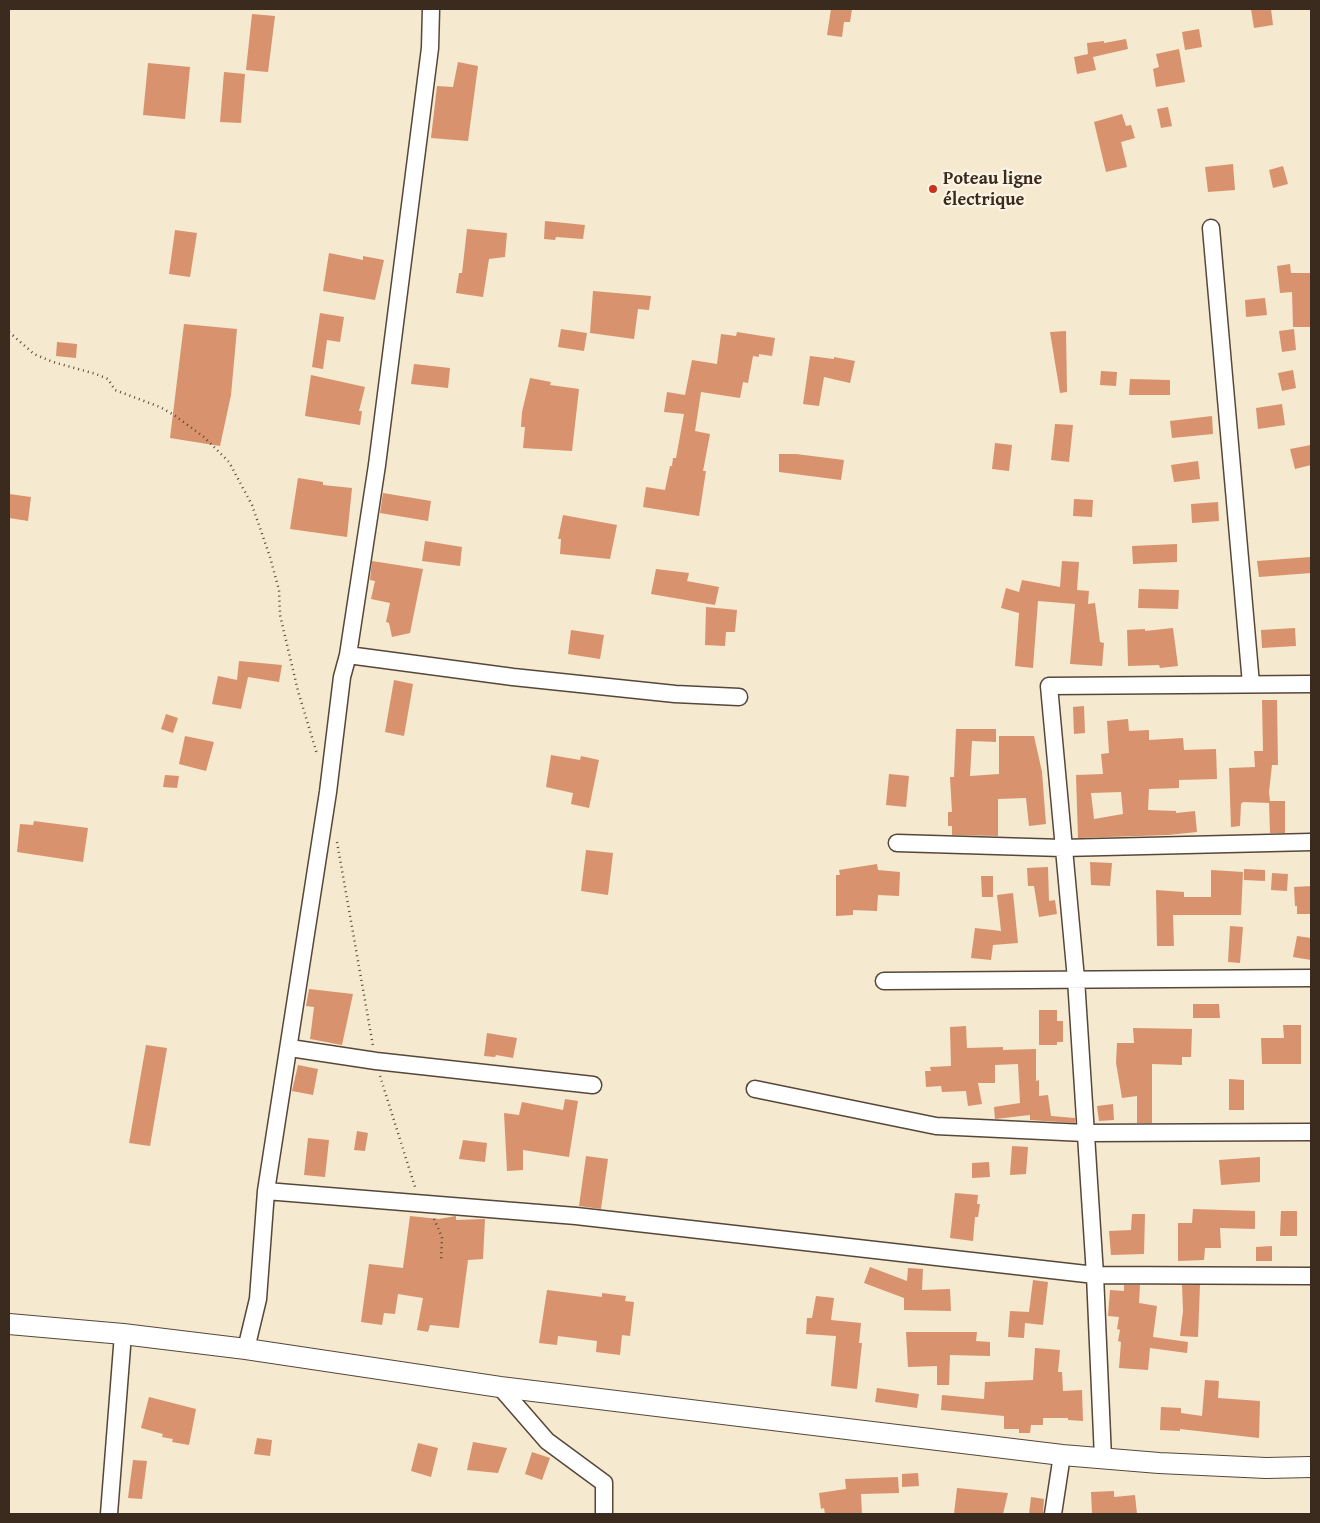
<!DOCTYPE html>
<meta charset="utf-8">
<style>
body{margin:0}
#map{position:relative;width:1320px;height:1523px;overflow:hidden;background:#f5e9d0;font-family:"Gentium Book Plus",serif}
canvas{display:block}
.frame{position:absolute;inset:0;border:10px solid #3b2a1e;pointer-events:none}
</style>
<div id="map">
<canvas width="1320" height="1523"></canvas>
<div class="frame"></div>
</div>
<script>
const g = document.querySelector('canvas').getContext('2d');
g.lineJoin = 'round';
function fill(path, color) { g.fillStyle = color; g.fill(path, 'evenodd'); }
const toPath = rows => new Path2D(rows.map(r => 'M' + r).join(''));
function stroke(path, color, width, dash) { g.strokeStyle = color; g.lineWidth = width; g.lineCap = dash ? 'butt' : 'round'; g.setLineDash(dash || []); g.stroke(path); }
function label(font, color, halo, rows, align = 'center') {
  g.font = font + ' "Gentium Book Plus",serif'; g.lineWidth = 4.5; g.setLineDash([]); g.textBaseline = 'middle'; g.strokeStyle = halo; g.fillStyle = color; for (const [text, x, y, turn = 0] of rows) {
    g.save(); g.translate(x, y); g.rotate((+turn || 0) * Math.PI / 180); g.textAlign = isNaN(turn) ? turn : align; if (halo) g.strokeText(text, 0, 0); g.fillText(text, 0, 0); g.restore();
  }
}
fill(toPath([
 [831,9,852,9,850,22,844,22,842,37,827,35],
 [1251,9,1271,9,1273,25,1254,28],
 [252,14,275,16,268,72,246,70],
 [1199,29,1202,47,1185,50,1182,32],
 [1126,39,1128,49,1093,57,1096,70,1077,74,1074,57,1088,54,1087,43,1104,41,1104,43],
 [1179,49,1185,82,1156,87,1153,69,1159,67,1156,54],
 [458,62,478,66,468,141,431,138,437,86,453,87],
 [148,63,190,67,185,119,143,115],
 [224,72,245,74,241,123,220,122],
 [1168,107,1172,126,1161,128,1157,109],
 [1122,114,1126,126,1131,125,1135,138,1121,142,1127,167,1106,172,1094,122],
 [1233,164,1235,190,1208,192,1205,167],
 [1283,166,1288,184,1273,188,1269,170],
 [545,221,585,225,583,239,556,237,555,240,544,239],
 [467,229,507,233,505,257,489,259,483,297,456,293,459,273,462,273],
 [175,230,197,233,190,277,169,274],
 [329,253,363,260,363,256,384,260,375,300,323,291],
 [1290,264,1291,273,1311,273,1311,327,1293,327,1292,292,1280,293,1277,266],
 [593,291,651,296,649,310,638,309,634,339,590,333],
 [1265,298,1267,315,1246,317,1245,300],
 [320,313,344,317,340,342,327,340,323,369,312,367],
 [184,324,237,329,231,395,220,446,170,438],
 [561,329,587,333,584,351,558,347],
 [1294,329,1296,350,1282,352,1279,331],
 [1066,331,1067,392,1060,393,1050,332],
 [737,332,775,338,772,356,759,354,759,357,753,356,748,383,743,382,740,398,701,392,695,431,710,434,703,471,706,471,699,516,643,507,646,487,665,490,670,466,672,466,673,458,676,458,684,414,664,412,667,392,685,395,692,360,717,364,721,334,736,336],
 [57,342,77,344,76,358,56,356],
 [810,356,834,359,834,357,855,361,850,383,824,377,819,406,803,404],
 [414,364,450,368,448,388,411,384],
 [1293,370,1296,388,1282,391,1278,373],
 [1101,371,1117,372,1116,386,1100,385],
 [311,375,365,387,359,411,362,411,360,425,305,416],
 [530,378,551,382,550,385,579,389,572,451,523,448,525,427,521,427,522,412],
 [1130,379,1170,380,1170,395,1129,395],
 [1282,404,1285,425,1258,429,1256,408],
 [1212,416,1213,434,1172,438,1170,421],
 [1055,424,1073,425,1069,462,1051,460],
 [995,443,1012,445,1009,471,992,469],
 [1311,445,1311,465,1295,469,1290,449],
 [779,454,796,454,844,460,841,480,779,472],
 [1198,461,1200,479,1174,482,1171,465],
 [298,478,323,482,323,485,352,488,347,537,290,529],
 [383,493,431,501,428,521,380,513],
 [9,494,31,497,28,521,9,518],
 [1074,499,1093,500,1092,517,1073,516],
 [1218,502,1219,521,1192,523,1191,504],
 [563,515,617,525,610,559,560,554,561,539,558,539],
 [425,541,462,547,460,566,422,561],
 [1177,544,1177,562,1133,564,1132,546],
 [1311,557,1311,573,1259,577,1257,561],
 [372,561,423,569,410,633,392,637,389,623,386,622,390,603,371,599,375,581,370,580],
 [1062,561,1079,562,1077,590,1089,591,1088,604,1095,603,1100,642,1104,643,1102,666,1070,664,1075,604,1038,601,1033,668,1015,666,1019,613,1001,608,1006,588,1019,592,1022,580,1060,587],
 [656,569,689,573,687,581,719,587,715,605,651,594],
 [1139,589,1179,590,1178,609,1138,608],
 [706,607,737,610,735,632,726,632,725,646,705,645],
 [1173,628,1178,666,1160,668,1159,665,1128,666,1127,630,1145,629,1145,631],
 [1295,628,1296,646,1262,648,1261,630],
 [571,630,604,635,600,659,568,654],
 [239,661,282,665,279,682,248,677,241,709,212,704,218,676,237,680],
 [394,680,413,684,404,736,385,732],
 [1262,700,1277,700,1278,765,1272,765,1269,792,1270,801,1285,801,1285,833,1270,833,1269,803,1243,802,1241,804,1240,826,1231,827,1229,768,1255,767,1254,751,1263,751],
 [1084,706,1085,733,1074,734,1073,707],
 [166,714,178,718,173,733,161,729],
 [1128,719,1129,731,1149,730,1149,740,1183,738,1184,750,1216,749,1217,779,1179,780,1179,788,1149,789,1148,810,1176,811,1176,813,1195,811,1197,832,1168,835,1078,838,1076,775,1103,774,1101,754,1109,753,1107,721],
 [1121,792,1123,814,1094,819,1091,793],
 [956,729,996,729,996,742,972,741,970,776,999,774,999,736,1034,736,1042,772,1046,824,1029,826,1026,798,998,799,998,836,952,835,952,826,948,826,948,812,952,812,950,777,954,777],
 [185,736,214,742,206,771,179,764],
 [551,755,580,760,581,756,599,760,589,808,571,804,573,793,546,787],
 [889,774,909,776,906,807,886,805],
 [165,775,179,776,177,788,163,787],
 [34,821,88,828,83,862,17,852,20,824,33,825],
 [586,850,613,853,608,895,581,891],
 [1090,862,1112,863,1110,886,1091,885],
 [877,864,878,870,900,872,899,896,878,895,877,911,853,910,853,915,836,916,836,875,840,875,839,870],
 [1048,867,1049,901,1055,900,1057,914,1039,917,1034,886,1028,886,1027,868],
 [1244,869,1265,870,1265,881,1244,880],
 [1211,870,1243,872,1241,915,1173,915,1174,946,1157,946,1156,890,1184,892,1184,897,1211,897],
 [1272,873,1288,874,1287,891,1271,890],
 [981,876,993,876,993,897,982,897],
 [1311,886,1311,914,1297,914,1297,906,1295,906,1294,887],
 [1013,893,1018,943,993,945,991,960,971,958,975,928,1001,931,997,895],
 [1230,926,1243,927,1240,963,1228,962],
 [1297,936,1311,938,1311,960,1293,957],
 [309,989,353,994,342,1045,310,1039,314,1007,306,1006],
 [1193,1004,1219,1004,1220,1018,1193,1018],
 [1039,1010,1057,1010,1057,1021,1063,1021,1063,1042,1057,1042,1057,1045,1039,1045],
 [1283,1025,1301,1025,1301,1064,1262,1064,1261,1038,1284,1038],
 [966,1026,967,1048,1003,1047,1003,1050,1036,1049,1036,1081,1039,1080,1039,1096,1048,1095,1051,1116,1075,1118,1075,1123,1030,1120,1030,1115,995,1119,994,1107,1020,1103,1018,1064,995,1065,995,1083,978,1083,982,1104,968,1106,966,1091,942,1092,941,1086,926,1087,925,1071,931,1071,930,1067,951,1066,950,1027],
 [1133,1028,1192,1029,1191,1057,1182,1057,1182,1065,1152,1064,1152,1123,1137,1123,1137,1096,1122,1098,1116,1063,1117,1043,1134,1043],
 [487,1033,517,1038,513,1058,496,1055,495,1057,484,1056],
 [146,1045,167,1048,150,1146,129,1143],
 [298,1065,318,1069,313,1095,292,1091],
 [1229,1079,1244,1080,1244,1110,1229,1110],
 [565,1099,578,1101,569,1157,523,1150,523,1170,507,1171,504,1113,519,1115,522,1102,563,1110],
 [1113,1104,1114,1120,1099,1121,1097,1106],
 [357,1131,368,1133,365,1151,354,1150],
 [308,1138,329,1140,325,1177,304,1175],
 [463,1140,487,1143,485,1162,459,1159],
 [1012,1146,1028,1147,1026,1174,1010,1175],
 [586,1156,608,1159,601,1209,579,1206],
 [1260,1157,1260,1182,1221,1185,1219,1160],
 [989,1162,990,1177,972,1178,972,1163],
 [955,1193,978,1195,977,1204,980,1204,978,1217,975,1217,973,1241,950,1238],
 [1193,1209,1255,1211,1255,1229,1220,1228,1221,1248,1205,1248,1204,1260,1178,1261,1178,1223,1192,1223],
 [1281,1211,1297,1211,1297,1236,1280,1236],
 [1132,1214,1145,1214,1144,1254,1111,1255,1109,1231,1131,1230],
 [410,1216,439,1219,456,1216,456,1220,485,1219,483,1259,468,1260,459,1328,430,1325,428,1332,417,1330,423,1298,398,1294,395,1314,384,1313,382,1325,361,1322,369,1264,403,1268],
 [1272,1246,1272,1261,1256,1261,1256,1247],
 [870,1267,907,1281,908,1268,923,1269,922,1290,950,1289,951,1311,904,1310,904,1298,864,1283],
 [1033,1280,1048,1282,1043,1325,1025,1323,1024,1338,1008,1337,1010,1311,1029,1312],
 [1124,1285,1140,1285,1139,1303,1157,1306,1153,1337,1188,1342,1187,1353,1150,1348,1148,1370,1119,1368,1121,1342,1118,1341,1120,1330,1117,1329,1119,1317,1108,1316,1110,1290,1124,1291],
 [1182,1285,1200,1285,1198,1337,1180,1336,1183,1311],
 [547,1290,602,1297,602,1293,626,1296,625,1301,634,1302,630,1336,622,1335,620,1355,596,1352,597,1341,558,1336,557,1345,539,1343],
 [816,1296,834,1298,831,1320,861,1323,859,1343,862,1343,857,1389,831,1386,836,1336,806,1334,807,1318,812,1318],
 [906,1332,977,1332,976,1341,990,1342,990,1356,950,1355,949,1385,937,1385,937,1366,908,1367],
 [1035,1348,1060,1350,1058,1372,1062,1372,1063,1391,1082,1390,1083,1421,1068,1420,1068,1418,1043,1418,1043,1425,1031,1425,1030,1433,1019,1433,1019,1429,1004,1429,1004,1416,941,1410,942,1395,984,1399,985,1382,1033,1380],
 [1205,1380,1219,1381,1218,1398,1260,1401,1259,1438,1180,1429,1180,1431,1160,1430,1161,1407,1181,1408,1181,1413,1202,1416],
 [877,1388,919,1394,917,1408,875,1402],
 [149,1397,196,1409,189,1445,172,1442,173,1439,162,1437,163,1434,141,1428],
 [257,1438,272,1440,270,1456,254,1454],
 [473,1442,507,1448,498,1473,467,1470],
 [418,1443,438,1448,431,1477,411,1471],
 [532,1452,550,1458,542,1480,525,1474],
 [133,1460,147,1461,142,1499,128,1498],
 [918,1473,919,1486,902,1487,902,1474],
 [898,1477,899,1493,861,1494,862,1514,825,1514,824,1508,821,1509,819,1493,846,1489,845,1479],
 [957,1488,1008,1493,1003,1514,954,1514],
 [1114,1491,1114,1497,1135,1495,1137,1514,1092,1514,1091,1492],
 [1031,1497,1044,1499,1043,1514,1029,1514]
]), '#d8926d');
const minor = toPath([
 [1211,228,1251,684],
 [348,655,513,677,675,694,739,697],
 [897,843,1062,848,1311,842],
 [884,981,1311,978],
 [290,1048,376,1061,593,1085],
 [755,1089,936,1126,1085,1133,1311,1132],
 [266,1191,576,1216,1095,1275,1311,1276],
 [246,1349,258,1299,266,1191,328,792,342,677,348,655,377,465,430,48,431,9],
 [500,1387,547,1441,604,1483,604,1514],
 [1103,1458,1095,1275,1076,979,1049,686,1311,684],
 [109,1514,123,1334],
 [1053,1514,1062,1455]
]);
const tertiary = toPath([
 [9,1324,123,1334,246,1349,500,1387,1062,1455,1159,1463,1266,1468,1311,1467]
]);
stroke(minor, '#574739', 19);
stroke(tertiary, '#574739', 22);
stroke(toPath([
 [9,332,34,354,53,362,96,374,108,379,115,390,160,407,174,415,204,437,229,462,252,505,270,557,279,590,280,615,298,691,317,754],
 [337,842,373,1046],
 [380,1076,415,1187],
 [434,1219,442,1237,441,1262]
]), '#574739', 2.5, [1, 4]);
stroke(minor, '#fff', 16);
stroke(tertiary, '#fff', 20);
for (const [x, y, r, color] of [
 [933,189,5,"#c8321e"]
]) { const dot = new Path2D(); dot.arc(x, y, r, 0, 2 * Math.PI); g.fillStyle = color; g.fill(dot); stroke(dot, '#fcf5e5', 2); }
label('bold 18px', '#3b2a1e', '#fcf5e5', [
 ["Poteau ligne",943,179],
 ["électrique",943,200]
], 'left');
</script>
